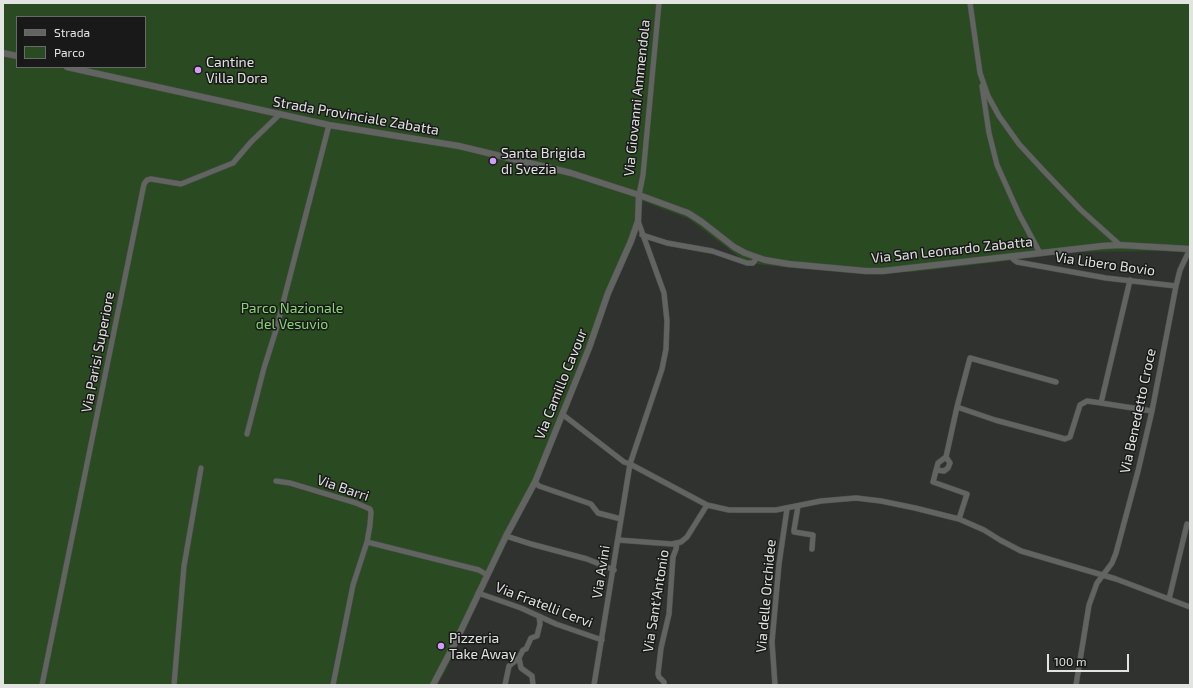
<!DOCTYPE html>
<style>
body{margin:0}
#map{position:relative;width:1193px;height:688px;overflow:hidden;background:#2f322e;font-family:"Exo 2",sans-serif}
canvas{display:block}
.frame{position:absolute;inset:0;border:4px solid #e2e4e2;pointer-events:none}
.legend{position:absolute;left:16px;top:16px;width:130px;height:52px;box-sizing:border-box;background:#181918;border:1px solid #696a69;margin:0;padding:5px 7px;list-style:none;font-size:12px;color:#e2e4e2}
.legend li{display:flex;align-items:center;gap:8px;height:20px}
.legend b{width:20px;border:1px solid #696a69}
.scale{position:absolute;left:1047px;top:654px;width:82px;height:18px;box-sizing:border-box;border:2px solid #e2e4e2;border-top:0;padding-left:5px;font-size:12px;line-height:14px;white-space:nowrap;color:#e2e4e2;-webkit-text-stroke:3px #181918;paint-order:stroke}
</style>
<div id="map">
<canvas width="1193" height="688"></canvas>
<div class="frame"></div>
<ul class="legend">
<li><b style="height:5px;background:#616460"></b>Strada</li>
<li><b style="height:11px;background:#2a4a21"></b>Parco</li>
</ul>
<div class="scale">100 m</div>
</div>
<script>
const g = document.querySelector('canvas').getContext('2d');
g.lineJoin = 'round';
function fill(path, color) { g.fillStyle = color; g.fill(path, 'evenodd'); }
const toPath = rows => new Path2D(rows.map(r => 'M' + r).join(''));
function stroke(path, color, width, dash) { g.strokeStyle = color; g.lineWidth = width; g.lineCap = dash ? 'butt' : 'round'; g.setLineDash(dash || []); g.stroke(path); }
function label(font, color, halo, rows, align = 'center') {
  g.font = font + ' "Exo 2",sans-serif'; g.lineWidth = 3; g.setLineDash([]); g.textBaseline = 'middle'; g.strokeStyle = halo; g.fillStyle = color; for (const [text, x, y, turn = 0] of rows) {
    g.save(); g.translate(x, y); g.rotate((+turn || 0) * Math.PI / 180); g.textAlign = isNaN(turn) ? turn : align; if (halo) g.strokeText(text, 0, 0); g.fillText(text, 0, 0); g.restore();
  }
}
fill(toPath([
 [3,3,1190,3,1190,253,1163,251,1073,252,1016,260,912,272,849,272,792,268,747,263,689,219,643,201,635,237,620,269,541,469,473,613,445,672,437,685,3,685],
 [17,17,145,17,145,67,17,67]
]), '#2a4a21');
const minor = toPath([
 [970,3,980,73,988,96,999,116,1019,144,1042,169,1081,210,1120,245],
 [982,86,989,133,997,165,1019,214,1040,253],
 [639,195,643,175,659,3],
 [642,235,667,243,712,251,747,263,753,263,757,258],
 [1012,256,1013,259,1017,262,1106,278,1176,286],
 [1101,403,1152,411],
 [957,407,970,358,1056,382],
 [562,414,624,462,630,464,707,505,729,510,776,510,821,501,856,498,881,501,915,508,959,519,984,530,1000,540,1021,551,1116,579,1190,607],
 [247,434,264,368,276,330,329,125],
 [946,457,938,463,933,482,967,494,959,519],
 [936,470,944,471,948,468,950,463,946,457,957,407,995,420,1058,437,1065,439,1070,437,1080,405,1087,401,1101,403,1130,280],
 [276,481,290,483,356,503,370,509,371,512,370,525,367,542],
 [535,482,539,486,591,504,598,513,621,519],
 [798,506,794,530,794,532,813,535,812,549],
 [506,536,531,544,587,559,614,570],
 [618,540,672,544,681,542,687,537,707,505],
 [478,593,521,608,556,624,602,640],
 [1169,599,1187,524],
 [519,658,521,668,532,676,533,685],
 [42,685,144,184,147,180,151,179,181,184,233,163,251,142,279,115],
 [174,685,184,566,201,468],
 [333,685,353,585,367,542,479,570,487,575],
 [505,685,509,666,519,658,523,650,526,649,531,638,537,636,540,624,539,616],
 [594,685,630,464,662,369,666,349,667,321,664,293,638,221],
 [664,685,664,682,659,677,658,674,661,648,669,614,673,557,676,549,677,543],
 [775,685,772,642,779,564,787,509],
 [1076,685,1089,605,1097,583,1112,563,1116,553,1138,471,1152,411,1176,286,1180,270,1190,249]
]);
const tertiary = toPath([
 [3,53,17,56],
 [67,67,329,125,459,146,571,173,639,195,688,213,702,222,734,247,745,253,765,260,789,264,866,271,883,271,1102,246,1120,245,1190,249],
 [433,685,456,641,506,536,535,482,589,348,608,293,631,241,638,221,639,195]
]);
stroke(minor, '#4c4f4b', 6);
stroke(tertiary, '#4c4f4b', 7);
stroke(minor, '#616460', 5);
stroke(tertiary, '#616460', 6);
for (const [x, y, r, color] of [
 [198,70,4,"#d59bfa"],
 [493,161,4,"#d59bfa"],
 [441,646,4,"#d59bfa"]
]) { const dot = new Path2D(); dot.arc(x, y, r, 0, 2 * Math.PI); g.fillStyle = color; g.fill(dot); stroke(dot, '#181918', 1.5); }
label('14px', '#e2e4e2', '#181918', [
 ["Cantine",206,62],
 ["Villa Dora",206,78],
 ["Santa Brigida",501,153],
 ["di Svezia",501,169],
 ["Pizzeria",449,638],
 ["Take Away",449,654]
], 'left');
label('14px', '#e2e4e2', '#181918', [
 ["Via Giovanni Ammendola",637,98,-84],
 ["Strada Provinciale Zabatta",356,116,10],
 ["Via San Leonardo Zabatta",952,250,-6],
 ["Via Libero Bovio",1105,264,8],
 ["Via Parisi Superiore",98,352,-79],
 ["Via Camillo Cavour",561,384,-68],
 ["Via Benedetto Croce",1138,411,-78],
 ["Via Barri",343,488,19],
 ["Via Avini",601,572,-81],
 ["Via delle Orchidee",766,596,-85],
 ["Via Sant'Antonio",656,601,-81],
 ["Via Fratelli Cervi",544,605,21]
]);
label('14px', '#88d673', '#181918', [
 ["Parco Nazionale",292,308],
 ["del Vesuvio",292,324]
]);
</script>
